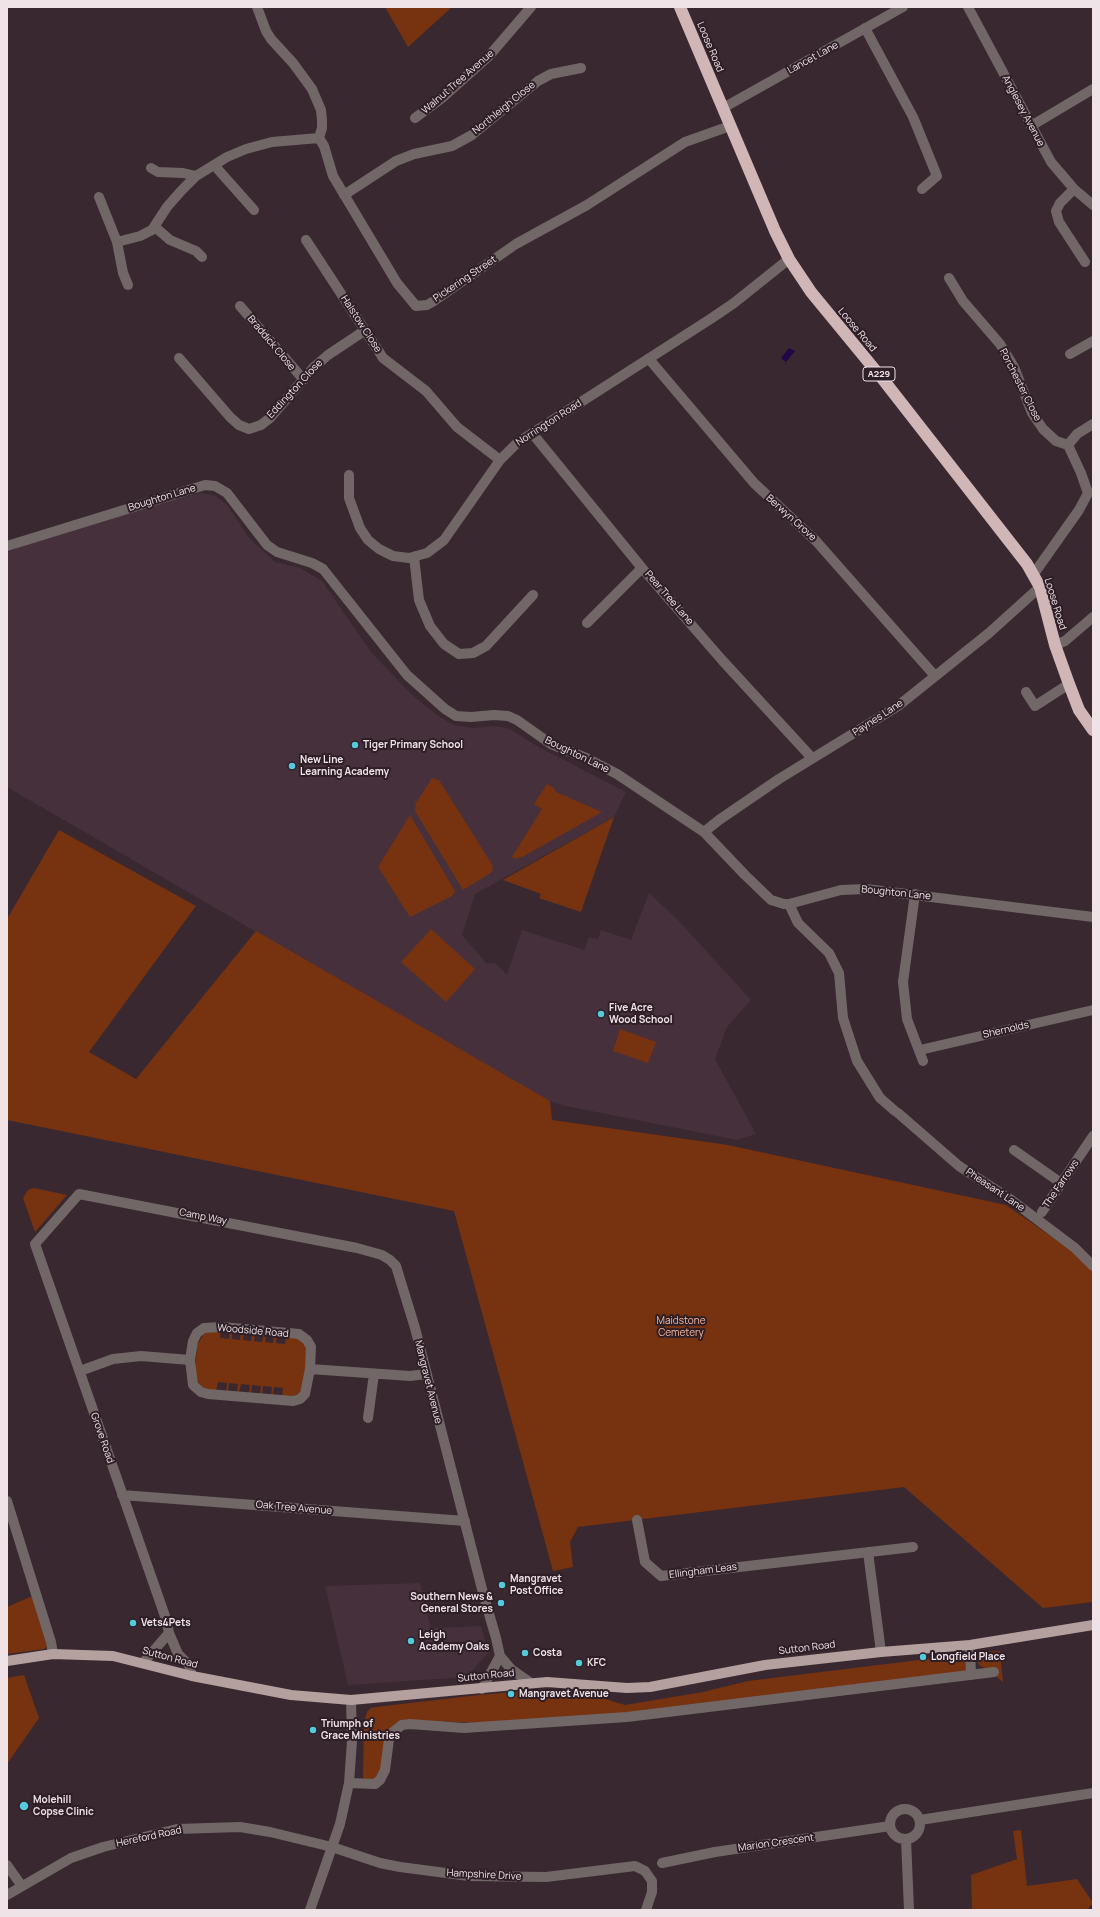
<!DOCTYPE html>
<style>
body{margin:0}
#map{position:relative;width:1100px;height:1917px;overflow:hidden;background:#392830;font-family:Manrope,sans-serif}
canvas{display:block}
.frame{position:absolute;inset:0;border:8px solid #efe3e8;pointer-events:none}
</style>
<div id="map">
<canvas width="1100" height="1917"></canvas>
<div class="frame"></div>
</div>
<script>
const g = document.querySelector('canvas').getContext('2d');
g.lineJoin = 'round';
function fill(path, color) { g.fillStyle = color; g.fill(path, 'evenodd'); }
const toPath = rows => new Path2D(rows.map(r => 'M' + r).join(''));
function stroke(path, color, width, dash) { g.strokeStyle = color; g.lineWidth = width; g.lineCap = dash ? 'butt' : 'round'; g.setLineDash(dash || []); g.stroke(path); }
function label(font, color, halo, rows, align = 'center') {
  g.font = font + ' Manrope,sans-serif'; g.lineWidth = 4; g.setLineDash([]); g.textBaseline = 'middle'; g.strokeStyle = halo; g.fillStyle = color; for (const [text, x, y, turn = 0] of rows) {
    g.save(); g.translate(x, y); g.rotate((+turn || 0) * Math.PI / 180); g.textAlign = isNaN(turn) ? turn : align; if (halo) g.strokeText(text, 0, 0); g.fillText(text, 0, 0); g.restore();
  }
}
fill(toPath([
 [201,493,216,496,228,506,248,537,275,562,300,568,322,581,371,652,411,694,437,715,454,725,473,728,495,726,510,729,537,746,626,792,614,817,475,894,462,935,487,964,495,963,507,975,522,930,584,950,589,937,598,939,601,930,631,940,649,893,677,919,751,1000,727,1027,715,1059,756,1134,737,1140,566,1106,546,1100,7,787,7,554,10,551,93,520],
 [420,1583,431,1628,481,1626,488,1653,467,1677,348,1685,325,1586]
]), '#46303b');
fill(toPath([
 [385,7,452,7,408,47],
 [432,778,439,780,493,866,492,872,463,890,415,811,416,803],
 [547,784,554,788,556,792,602,812,524,856,515,859,512,857,542,809,534,804],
 [410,815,455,891,452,896,410,917,378,867],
 [614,817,581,912,539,898,541,894,503,880],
 [59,830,196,906,89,1052,136,1079,256,931,550,1101,552,1120,728,1145,1006,1205,1072,1251,1093,1272,1093,1602,1043,1608,904,1487,578,1527,570,1542,573,1567,553,1571,454,1211,7,1120,7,919],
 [431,929,475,969,446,1002,401,962],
 [620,1029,656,1042,648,1063,613,1051],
 [34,1188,67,1195,35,1232,23,1198,28,1190],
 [211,1330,221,1330,220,1338,229,1339,230,1331,232,1331,232,1339,240,1340,241,1332,244,1332,243,1340,251,1341,252,1333,255,1333,254,1341,262,1342,264,1333,266,1334,265,1342,273,1343,274,1334,277,1334,276,1343,285,1344,286,1335,296,1336,308,1346,308,1380,299,1394,293,1396,282,1396,283,1388,274,1387,273,1395,271,1395,272,1387,263,1386,262,1394,260,1394,261,1386,252,1385,251,1394,249,1393,250,1385,241,1384,239,1393,237,1392,238,1384,229,1383,228,1392,226,1392,227,1383,218,1382,216,1391,204,1388,197,1381,195,1375,197,1345,203,1335],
 [35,1595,48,1646,44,1649,7,1654,7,1607],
 [1000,1651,1003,1682,988,1670,979,1665,976,1655,978,1652],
 [968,1654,968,1668,964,1672,624,1715,505,1724,406,1720,401,1722,379,1778,368,1781,363,1778,364,1722,367,1712,371,1708,376,1707,479,1695,549,1689,595,1696,625,1705,703,1692,748,1681],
 [24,1675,39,1718,7,1764,7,1678],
 [1021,1830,1027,1886,1077,1879,1093,1903,1087,1910,972,1910,971,1875,1017,1859,1013,1831]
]), '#773210');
fill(toPath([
 [789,348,795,351,786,362,781,358]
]), '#200747');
stroke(toPath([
 [257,7,266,31,271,39,293,63,312,89,321,110,322,120,322,128,319,138,324,146,333,176,397,283,416,306,427,305,434,301,516,244,587,205,685,142,730,126],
 [968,7,1051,162,1074,189,1093,205],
 [865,28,913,117,937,176,922,189],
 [723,108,903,7],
 [415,118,442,98,489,56,531,7],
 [1031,126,1093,89],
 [214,165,254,210],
 [151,168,158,172,183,173,196,176],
 [1074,189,1060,203,1056,211,1059,222,1085,262],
 [344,195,396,161,414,154,452,146,472,135,538,81,551,74,581,68],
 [99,197,117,242,123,273,128,285],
 [155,227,170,240,196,251,202,257],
 [306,240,383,358,426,391,457,427,500,460],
 [117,242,140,236,152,230,167,207,181,191,196,176,227,157,246,149,272,142,319,138],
 [949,278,963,301,1000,344,1014,367,1032,413,1043,429,1056,441,1068,445],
 [240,306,303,379],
 [1070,354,1093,341],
 [179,358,230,417,239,425,249,429,261,425,270,418,314,367,328,355,364,331],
 [649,359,754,483,816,541,935,676],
 [532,433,642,568,722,660,812,758],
 [1068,445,1077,434,1093,424],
 [349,475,349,498,360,528,368,540,379,549,393,556,409,558,427,553,444,540,500,460,517,443,712,318,734,303,789,259],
 [7,546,205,485,215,486,227,493,267,545,277,552,312,563,323,569,407,675,445,709,456,716,471,717,494,715,508,716,517,720,551,744,586,758,617,774,704,832,745,875,771,900,784,904,789,904,841,890,866,889,1093,917],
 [414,557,419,600,430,626,444,644,459,654,473,653,486,646,533,595],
 [1033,575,1079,510,1088,493,1081,473,1068,445],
 [587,623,642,568],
 [1055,645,1065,641,1093,617],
 [1026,692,1035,706,1069,684],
 [704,832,719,820,779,779,898,706,989,633,1040,587],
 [915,894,903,982,907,1019,923,1061],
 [789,904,798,923,829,953,839,973,843,1018,857,1061,880,1098,895,1111],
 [920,1050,1093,1010],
 [898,1113,959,1166,1010,1199,1075,1248,1093,1266],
 [1014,1150,1061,1183],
 [1042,1212,1093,1136],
 [222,1327,299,1334,307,1340,311,1347,310,1369,305,1394,300,1399,293,1401,208,1394,201,1392,193,1385,190,1360,193,1341,197,1333,204,1328,222,1327],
 [310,1369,410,1376,426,1374],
 [80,1371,113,1359,141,1356,190,1360],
 [368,1418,374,1374],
 [122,1495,465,1521],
 [7,1501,51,1642,53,1654],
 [637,1520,645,1562,661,1576,913,1547],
 [868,1552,881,1652],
 [970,1645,971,1675],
 [500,1656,511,1669,531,1683],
 [143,1663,169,1633],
 [192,1676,189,1665,178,1654,169,1633,166,1619,35,1244,79,1194,357,1248,382,1255,390,1260,396,1266,415,1328,483,1593,496,1638,500,1656,482,1689],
 [349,1783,375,1784,380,1780,385,1770,389,1739,393,1732,402,1725,410,1724,464,1728,627,1717,994,1672],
 '890 1824a15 15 0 1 1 30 0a15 15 0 1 1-30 0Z',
 [920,1820,1093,1793],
 [906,1839,909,1910],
 [662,1863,715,1852,890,1826],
 [7,1865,21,1885],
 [7,1895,71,1858,103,1847,177,1829,240,1827,270,1832,332,1847,380,1863,400,1867,469,1876,546,1877,635,1866,645,1871,652,1881,652,1892,646,1910],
 [310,1910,340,1824,349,1783,352,1741,351,1700]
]), '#716767', 10);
stroke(toPath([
 [7,1661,53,1654,113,1656,192,1676,291,1695,351,1700,547,1682,627,1688,650,1687,765,1665,881,1652,970,1645,1093,1625]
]), '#b5a0a0', 10);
stroke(toPath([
 [680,7,775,231,789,259,811,292,885,382,1027,564,1040,587,1055,645,1069,684,1079,710,1093,730]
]), '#d0b6b7', 12);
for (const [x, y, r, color] of [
 [355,745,4,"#54cadd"],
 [292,766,4,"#54cadd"],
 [601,1014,4,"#54cadd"],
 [502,1585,4,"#54cadd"],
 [501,1603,4,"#54cadd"],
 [133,1623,4,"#54cadd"],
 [411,1641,4,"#54cadd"],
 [525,1653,4,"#54cadd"],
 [923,1657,4,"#54cadd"],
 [579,1663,4,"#54cadd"],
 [511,1694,4,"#54cadd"],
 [313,1730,4,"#54cadd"],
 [24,1806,5,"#54cadd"]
]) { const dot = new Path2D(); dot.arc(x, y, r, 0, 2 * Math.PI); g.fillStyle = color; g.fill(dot); stroke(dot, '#2e1e26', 1.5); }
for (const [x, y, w] of [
 [879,374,32]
]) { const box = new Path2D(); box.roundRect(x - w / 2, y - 7, w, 14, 3); g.fillStyle = '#2e1e26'; g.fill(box); stroke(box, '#efe3e8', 1); }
label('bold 9px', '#efe3e8', null, [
 ["A229",879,374]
]);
label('10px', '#efe3e8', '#2e1e26', [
 ["Loose Road",710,47,67],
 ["Lancet Lane",813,58,-29],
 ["Walnut Tree Avenue",458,82,-41],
 ["Northleigh Close",504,108,-39],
 ["Anglesey Avenue",1023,111,62],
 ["Pickering Street",465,279,-34],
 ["Halstow Close",361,324,57],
 ["Loose Road",857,330,50],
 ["Braddick Close",271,343,50],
 ["Porchester Close",1020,385,63],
 ["Eddington Close",295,389,-47],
 ["Norrington Road",549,423,-33],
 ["Boughton Lane",162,498,-17],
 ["Berwyn Grove",791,518,42],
 ["Pear Tree Lane",669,598,49],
 ["Loose Road",1055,604,73],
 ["Paynes Lane",878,718,-33],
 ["Boughton Lane",577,755,26],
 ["Boughton Lane",896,893,6],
 ["Shernolds",1006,1030,-13],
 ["The Farrows",1061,1184,-56],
 ["Pheasant Lane",995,1190,34],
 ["Camp Way",203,1217,11],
 ["Woodside Road",253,1331,5],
 ["Mangravet Avenue",428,1382,76],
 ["Grove Road",102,1438,71],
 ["Oak Tree Avenue",294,1508,5],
 ["Ellingham Leas",703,1571,-7],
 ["Sutton Road",807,1648,-7],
 ["Sutton Road",170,1658,15],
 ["Sutton Road",486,1676,-6],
 ["Hereford Road",149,1837,-12],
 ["Marion Crescent",776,1843,-8],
 ["Hampshire Drive",484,1875,3]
]);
label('bold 10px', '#efe3e8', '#2e1e26', [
 ["Tiger Primary School",363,745],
 ["New Line",300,760],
 ["Learning Academy",300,772],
 ["Five Acre",609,1008],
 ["Wood School",609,1020],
 ["Mangravet",510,1579],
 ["Post Office",510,1591],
 ["Southern News &",493,1597,"right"],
 ["General Stores",493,1609,"right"],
 ["Vets4Pets",141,1623],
 ["Leigh",419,1635],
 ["Academy Oaks",419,1647],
 ["Costa",533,1653],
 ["Longfield Place",931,1657],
 ["KFC",587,1663],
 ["Mangravet Avenue",519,1694],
 ["Triumph of",321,1724],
 ["Grace Ministries",321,1736],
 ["Molehill",33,1800],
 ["Copse Clinic",33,1812]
], 'left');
label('10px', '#f8b99e', '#2e1e26', [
 ["Maidstone",681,1321],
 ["Cemetery",681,1333]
]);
</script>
